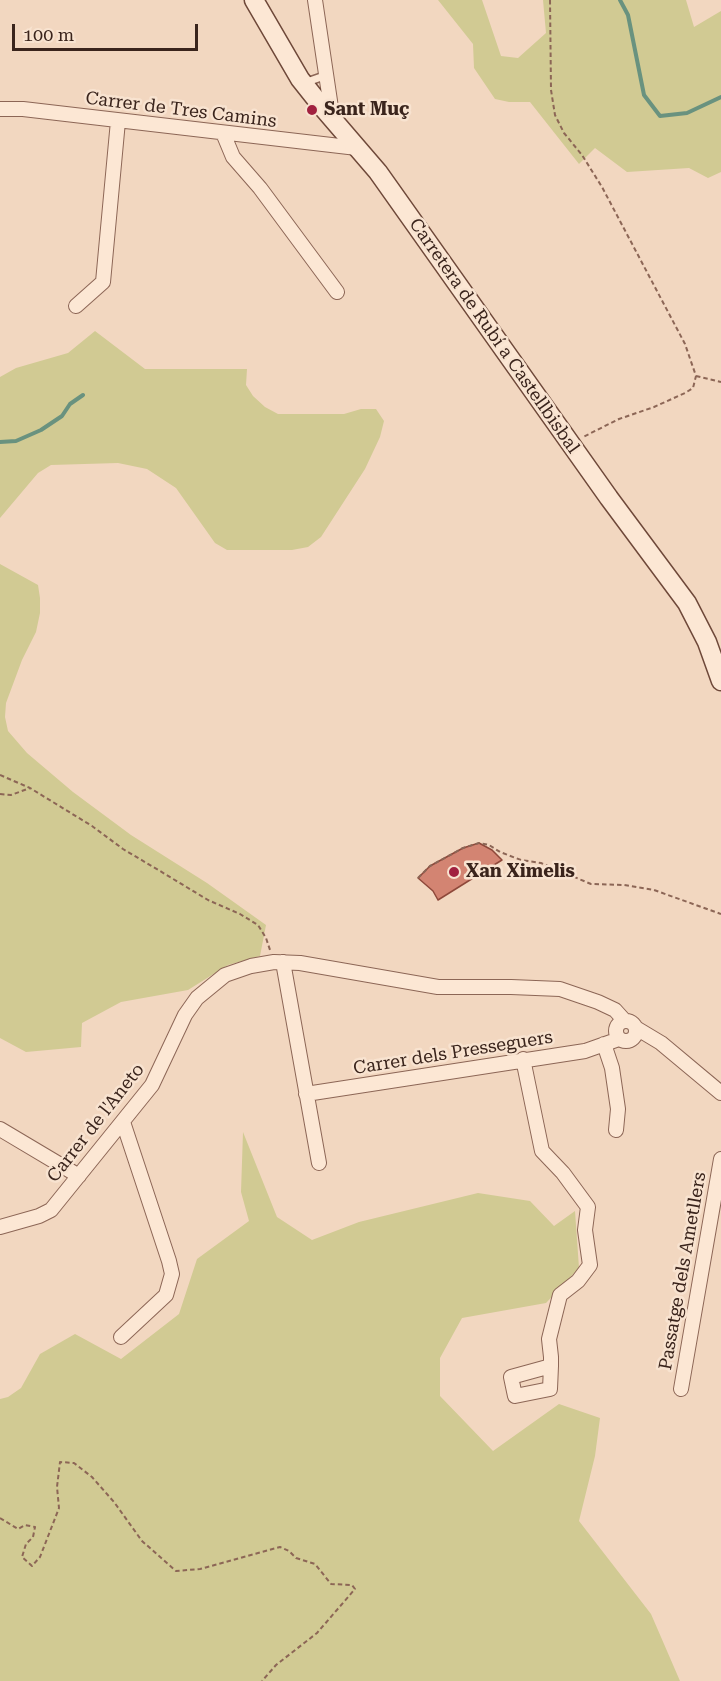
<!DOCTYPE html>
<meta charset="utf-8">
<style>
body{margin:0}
#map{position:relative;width:721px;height:1681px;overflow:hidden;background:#f2d7c0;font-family:"Roboto Serif",serif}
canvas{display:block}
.scale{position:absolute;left:12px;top:24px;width:186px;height:27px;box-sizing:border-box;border:3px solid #3a241c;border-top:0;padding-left:8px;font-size:18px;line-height:21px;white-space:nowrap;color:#3a241c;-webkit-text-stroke:4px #f8e3d0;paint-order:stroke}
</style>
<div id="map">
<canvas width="721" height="1681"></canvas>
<div class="scale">100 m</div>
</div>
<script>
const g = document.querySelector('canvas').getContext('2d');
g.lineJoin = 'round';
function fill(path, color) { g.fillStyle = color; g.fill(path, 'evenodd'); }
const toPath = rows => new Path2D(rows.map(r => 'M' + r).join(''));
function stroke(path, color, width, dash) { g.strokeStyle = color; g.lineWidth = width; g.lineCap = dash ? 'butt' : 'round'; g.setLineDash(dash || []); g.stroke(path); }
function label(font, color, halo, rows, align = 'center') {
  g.font = font + ' "Roboto Serif",serif'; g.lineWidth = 5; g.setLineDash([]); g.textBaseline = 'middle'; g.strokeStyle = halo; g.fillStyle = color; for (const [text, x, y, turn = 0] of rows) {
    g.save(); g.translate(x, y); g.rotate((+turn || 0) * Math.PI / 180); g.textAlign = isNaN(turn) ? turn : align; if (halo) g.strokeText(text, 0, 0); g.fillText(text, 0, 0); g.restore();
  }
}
fill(toPath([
 [438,0,482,0,501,56,518,58,546,33,543,0,686,0,694,27,721,11,721,172,708,178,689,168,627,172,595,148,579,164,530,102,509,102,495,99,474,68,473,44],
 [95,331,145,369,247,369,246,385,253,396,265,407,278,414,344,414,361,409,376,409,384,421,380,437,365,469,321,537,308,547,292,550,227,550,215,543,176,488,147,469,118,463,51,465,38,473,0,518,0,377,16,368,68,353],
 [0,564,38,585,40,598,40,613,36,632,22,660,6,703,5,717,8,731,27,753,73,792,131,835,207,883,266,925,260,956,228,965,188,990,121,1002,82,1023,81,1047,26,1052,0,1038],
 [243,1132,277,1217,312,1240,359,1222,478,1193,530,1201,554,1226,575,1211,579,1268,546,1303,462,1318,440,1358,440,1396,493,1451,559,1404,600,1418,595,1456,579,1521,651,1614,680,1681,0,1681,0,1399,8,1397,21,1388,40,1354,75,1334,121,1359,179,1314,197,1259,249,1221,241,1192]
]), '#d1ca93');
stroke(toPath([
 [620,0,628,15,644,95,660,116,687,113,721,97],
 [0,442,16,441,41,430,62,416,70,404,83,395]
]), '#69927f', 4);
const building = toPath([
 [479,843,492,850,502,860,438,900,433,891,418,878,430,866,463,848,479,843]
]);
fill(building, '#d38472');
stroke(building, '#8e483a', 1.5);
const lane = toPath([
 [304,83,327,75]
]);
const street = toPath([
 [315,0,333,121],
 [0,109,23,109,357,148],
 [223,133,233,157,260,188,337,292],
 [76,306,103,282,118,121],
 [283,962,319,1163],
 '616 1031a10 10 0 1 1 20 0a10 10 0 1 1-20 0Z',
 [636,1028,661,1043,721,1093],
 [604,1044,612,1068,618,1109,616,1130],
 [523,1059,542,1151,563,1173,588,1207,585,1230,590,1265,578,1281,560,1295,549,1339,551,1357,551,1366,550,1389,515,1396,511,1377,551,1366],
 [306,1094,585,1051,619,1039],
 [0,1129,79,1176],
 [0,1227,39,1216,51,1210,152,1085,185,1015,197,998,225,975,251,966,274,962,300,963,438,987,511,987,560,989,598,1002,615,1010,624,1020],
 [121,1337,166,1295,172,1274,169,1261,123,1122],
 [681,1389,721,1159]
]);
const secondary = toPath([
 [254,0,300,79,323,108,378,172,609,498,687,603,707,642,721,681]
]);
stroke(lane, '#8c6656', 10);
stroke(street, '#8c6656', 16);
stroke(secondary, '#6e4839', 21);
stroke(toPath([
 [550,0,551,90,555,115,564,133,582,155,602,187,685,344,696,376,693,388,685,393,654,407,619,419,583,437],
 [696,376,721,382],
 [0,775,30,788,92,826,123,849,160,871,208,900,240,914,258,925,266,938,270,950],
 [0,794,11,795,30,788],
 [418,878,430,866,463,848,479,843,489,845,500,852,521,860,541,863,591,884,624,885,654,890,721,914],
 [0,1518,18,1529,25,1525,35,1527,33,1537,26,1544,22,1557,32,1566,40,1557,59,1508,57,1487,60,1462,74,1463,92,1477,114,1502,142,1541,176,1571,200,1569,280,1547,289,1551,296,1558,315,1564,331,1584,352,1585,355,1589,317,1633,276,1665,262,1681]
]), '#8c6656', 2, [4.5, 3]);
stroke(lane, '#fce7d4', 7);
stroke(street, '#fce7d4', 14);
stroke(secondary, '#fce7d4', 18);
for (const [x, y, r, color] of [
 [312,110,6,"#a1213f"],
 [454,872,6,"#a1213f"]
]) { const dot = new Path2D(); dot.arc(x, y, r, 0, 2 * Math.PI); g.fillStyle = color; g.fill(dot); stroke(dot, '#f8e3d0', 2); }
label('18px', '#3a241c', '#f8e3d0', [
 ["Carrer de Tres Camins",181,110,7],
 ["Carretera de Rubí a Castellbisbal",494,336,55],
 ["Carrer dels Presseguers",453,1053,-9],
 ["Carrer de l'Aneto",96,1123,-52],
 ["Passatge dels Ametllers",683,1271,-80]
]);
label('bold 18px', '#3a241c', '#f8e3d0', [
 ["Sant Muç",324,110],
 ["Xan Ximelis",466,872]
], 'left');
</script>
